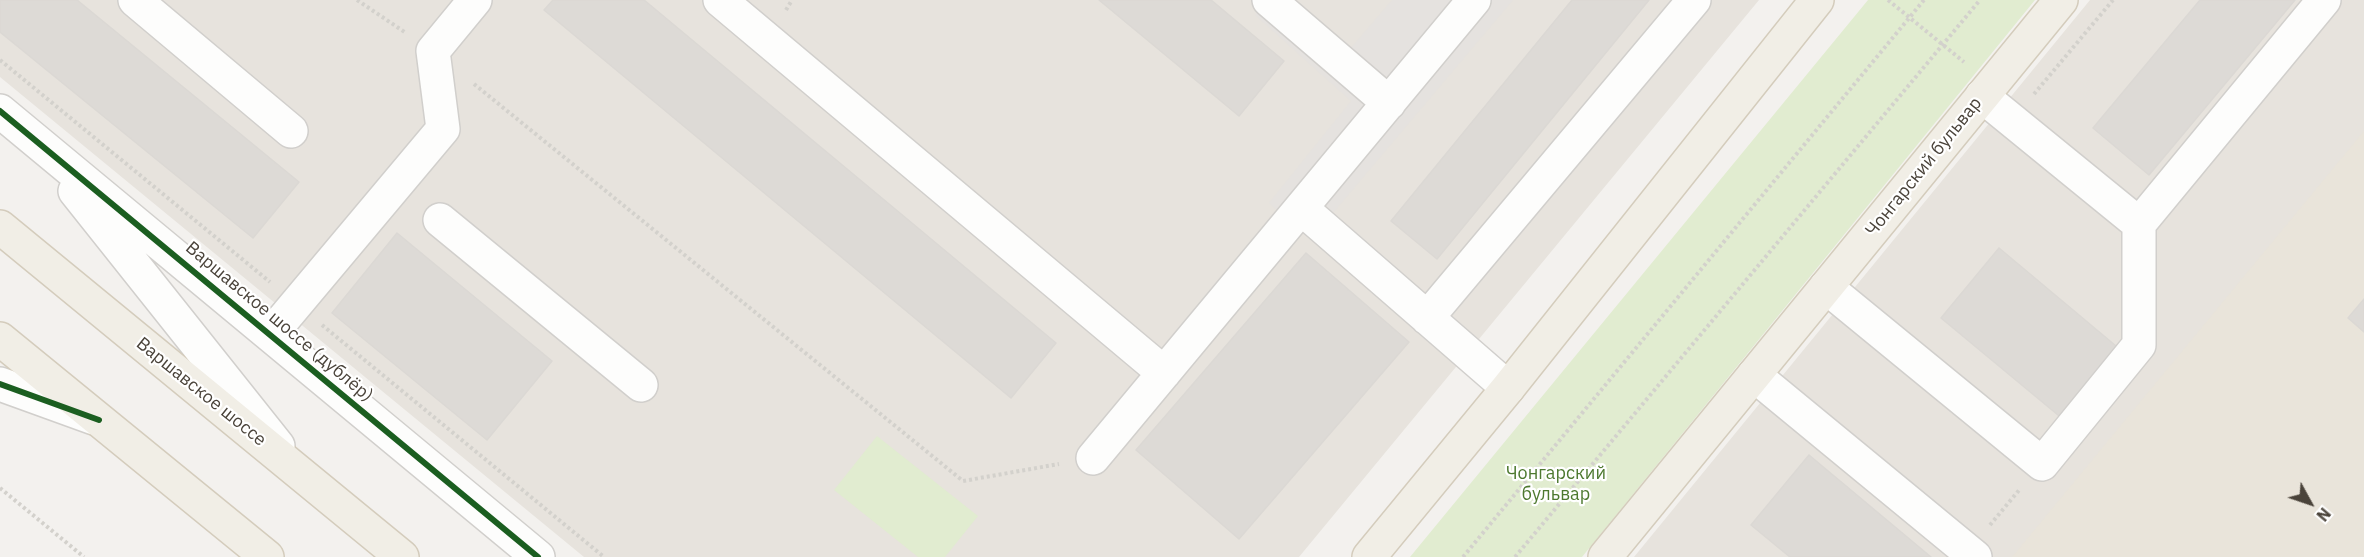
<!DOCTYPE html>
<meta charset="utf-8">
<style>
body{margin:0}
#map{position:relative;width:2364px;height:557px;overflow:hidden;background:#f3f1ee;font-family:"IBM Plex Sans",sans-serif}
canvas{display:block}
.north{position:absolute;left:2280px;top:473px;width:60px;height:60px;-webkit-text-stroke:4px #fff;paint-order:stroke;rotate:130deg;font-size:16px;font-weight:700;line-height:24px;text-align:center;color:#4a433a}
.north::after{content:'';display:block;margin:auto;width:21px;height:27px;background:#4a433a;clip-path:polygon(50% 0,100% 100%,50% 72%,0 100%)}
</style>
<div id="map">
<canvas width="2364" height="557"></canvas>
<div class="north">N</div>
</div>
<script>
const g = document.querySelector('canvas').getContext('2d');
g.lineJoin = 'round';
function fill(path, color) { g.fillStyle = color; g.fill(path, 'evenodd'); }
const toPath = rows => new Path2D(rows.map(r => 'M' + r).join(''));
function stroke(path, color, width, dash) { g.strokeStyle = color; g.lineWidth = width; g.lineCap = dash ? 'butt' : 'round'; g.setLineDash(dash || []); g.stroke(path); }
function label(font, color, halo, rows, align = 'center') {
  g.font = font + ' "IBM Plex Sans",sans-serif'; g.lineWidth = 4.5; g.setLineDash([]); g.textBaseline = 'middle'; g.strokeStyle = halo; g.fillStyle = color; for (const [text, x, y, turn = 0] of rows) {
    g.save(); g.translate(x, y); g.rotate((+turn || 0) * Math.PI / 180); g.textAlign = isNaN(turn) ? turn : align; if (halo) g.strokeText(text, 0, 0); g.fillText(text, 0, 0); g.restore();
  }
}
fill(toPath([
 [0,0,1759,0,1299,557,584,557,0,77],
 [2090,0,2364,0,2364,557,1634,557]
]), '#e7e3dd');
fill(toPath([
 [2364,131,2364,557,2012,557]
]), '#e9e4da');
fill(toPath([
 [1868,0,2035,0,1582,557,1410,557],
 [877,436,978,516,945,557,918,557,834,490]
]), '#e1ecd0');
fill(toPath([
 [1269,0,1350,49,1392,0,1513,0,1311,239,1269,203,1351,101,1255,15]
]), '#e5e2df');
const building = toPath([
 [0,0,77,0,299,182,253,238,0,32,0,0],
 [553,0,644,0,1056,343,1011,398,544,10,553,0],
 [1099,0,1211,0,1284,61,1239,116,1099,0],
 [1572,0,1649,0,1437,259,1391,221,1572,0],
 [2200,0,2295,0,2149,175,2093,128,2200,0],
 [397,233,552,361,487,440,332,313,397,233],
 [1999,248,2122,351,2064,420,1941,318,1999,248],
 [1306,253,1409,342,1239,539,1136,450,1306,253],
 [2364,299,2364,332,2348,318,2364,299],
 [1809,455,1931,557,1790,557,1751,525,1809,455]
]);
fill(building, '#dddad6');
stroke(building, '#dbd8d4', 1.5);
const minor = toPath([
 [135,0,291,131],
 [720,0,1164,373],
 [1269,0,1389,103],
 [1474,0,1301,208,1508,388],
 [1982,96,2139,224,2324,0],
 [0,111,538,557],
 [75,191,278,446],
 [440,220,641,385],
 [1826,287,2042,464,2139,345,2139,224],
 [1427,318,1694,0],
 [271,334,443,129,433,51,475,0],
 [1754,375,1975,557],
 [0,384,94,418],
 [1093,458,1301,208]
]);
const major = toPath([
 [0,227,402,557],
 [0,339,267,557],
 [1369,557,1508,388,1817,0],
 [1605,557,2061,0]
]);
stroke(minor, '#d1cfcc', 36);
stroke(major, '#d4ccbc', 36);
stroke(toPath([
 [357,0,406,33],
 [1888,0,1964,62],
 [786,10,792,0],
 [0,60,270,282],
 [474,84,963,481,1059,464],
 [2034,94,2113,0],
 [322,325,604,557],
 [0,488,84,557],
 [1990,525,2020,489],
 [1463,557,1924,0],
 [1515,557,1980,0]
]), '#d3d1cc', 4, [3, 3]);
stroke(minor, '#fdfdfc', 33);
stroke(major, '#f1eee6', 33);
stroke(toPath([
 [0,111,538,557],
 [0,384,99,420]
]), '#1b5e20', 6);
label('18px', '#4a433a', '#fff', [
 ["Чонгарский бульвар",1924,167,-51],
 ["Варшавское шоссе (дублёр)",279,322,40],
 ["Варшавское шоссе",201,392,39]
]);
label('18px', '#4d792f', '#fff', [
 ["Чонгарский",1556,474],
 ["бульвар",1556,495]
]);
</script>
